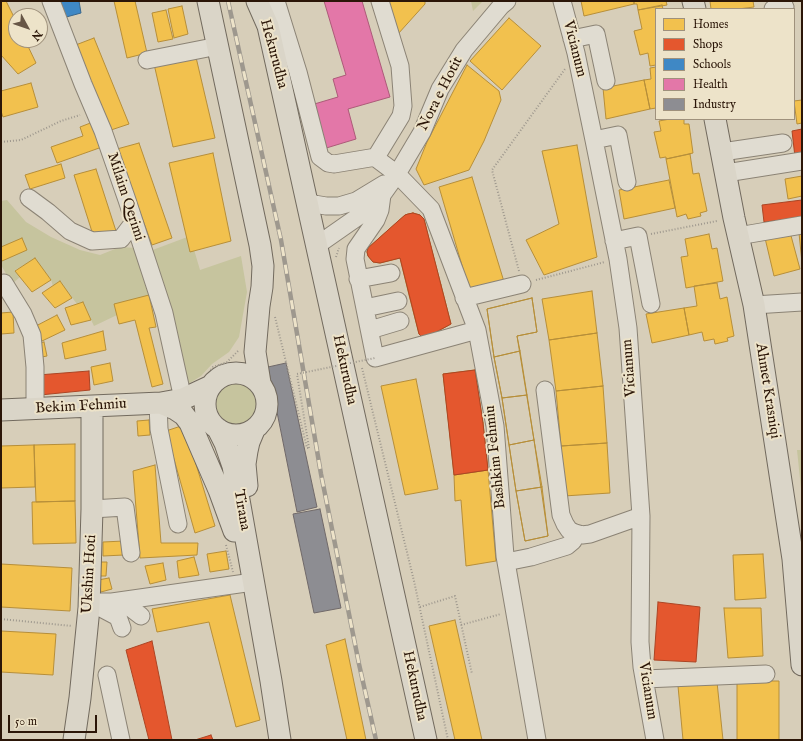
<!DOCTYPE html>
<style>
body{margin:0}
#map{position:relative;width:803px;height:741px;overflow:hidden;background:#d7ceb9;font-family:"IM FELL English",serif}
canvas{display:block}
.frame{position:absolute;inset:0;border:2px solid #2b1608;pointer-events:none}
.legend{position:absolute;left:655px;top:8px;width:140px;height:112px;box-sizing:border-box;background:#ede3c9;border:1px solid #9f917c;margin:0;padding:5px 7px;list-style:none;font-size:12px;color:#2b1608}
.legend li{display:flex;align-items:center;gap:8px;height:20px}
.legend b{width:20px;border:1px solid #9f917c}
.north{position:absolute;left:8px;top:8px;width:40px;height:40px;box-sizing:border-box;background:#ede3c9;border:1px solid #9f917c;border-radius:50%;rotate:130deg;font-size:11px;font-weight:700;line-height:16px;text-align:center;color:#2b1608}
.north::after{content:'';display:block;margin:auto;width:14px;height:18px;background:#675646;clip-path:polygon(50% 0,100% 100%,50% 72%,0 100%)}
.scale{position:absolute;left:8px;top:715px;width:89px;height:18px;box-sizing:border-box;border:2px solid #2b1608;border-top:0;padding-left:5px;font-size:12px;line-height:14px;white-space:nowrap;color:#2b1608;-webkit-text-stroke:3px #ede3c9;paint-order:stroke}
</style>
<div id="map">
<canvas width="803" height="741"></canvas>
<div class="frame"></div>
<ul class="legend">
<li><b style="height:11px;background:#f2c14e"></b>Homes</li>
<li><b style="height:11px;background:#e4572e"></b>Shops</li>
<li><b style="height:11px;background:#3f88c5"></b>Schools</li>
<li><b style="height:11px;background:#e377a8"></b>Health</li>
<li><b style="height:11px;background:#8d8d92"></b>Industry</li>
</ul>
<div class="north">N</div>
<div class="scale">50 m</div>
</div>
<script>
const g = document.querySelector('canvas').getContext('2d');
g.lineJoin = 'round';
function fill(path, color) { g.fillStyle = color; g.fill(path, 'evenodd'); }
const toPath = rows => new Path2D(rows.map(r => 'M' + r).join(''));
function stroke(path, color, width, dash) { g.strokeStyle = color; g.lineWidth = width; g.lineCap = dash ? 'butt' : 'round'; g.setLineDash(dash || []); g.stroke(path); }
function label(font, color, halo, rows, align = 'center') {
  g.font = font + ' "IM FELL English",serif'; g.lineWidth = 4; g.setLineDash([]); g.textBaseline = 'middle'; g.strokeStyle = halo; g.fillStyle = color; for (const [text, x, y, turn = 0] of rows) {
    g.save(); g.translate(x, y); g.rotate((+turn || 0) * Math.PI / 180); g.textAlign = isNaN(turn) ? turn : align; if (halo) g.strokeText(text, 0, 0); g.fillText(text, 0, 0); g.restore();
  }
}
fill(toPath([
 [471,1,483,1,473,11],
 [7,200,26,222,51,237,80,250,100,255,120,247,137,248,149,295,117,315,94,326,83,303,77,304,60,282,53,286,51,280,35,259,15,270,20,277,12,284,1,265,1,201],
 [190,236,200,270,241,256,247,292,239,337,229,352,212,364,201,376,185,386,150,251],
 '216 403a22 22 0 1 1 44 0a22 22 0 1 1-44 0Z',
 [797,450,802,450,802,498]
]), '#c6c49e');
const homes = toPath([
 [1,1,6,1,16,21,16,40,25,40,36,63,18,74,1,55,1,1],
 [114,1,135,1,147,53,127,58,114,1],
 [389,1,425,1,425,4,398,34,389,1],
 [581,1,634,1,634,4,584,16,581,1],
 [634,1,666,1,667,5,638,10,637,4,634,4,634,1],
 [710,1,753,1,754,7,738,9,711,9,710,1],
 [662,5,663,9,656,9,656,65,650,66,648,53,640,55,634,31,642,29,638,10,662,5],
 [182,6,188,34,174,38,168,9,182,6],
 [166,10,173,39,158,42,152,13,166,10],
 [509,18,541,46,502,90,470,61,509,18],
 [94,38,129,124,108,131,73,46,94,38],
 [195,53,215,138,173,147,154,64,195,53],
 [467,65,499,91,501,100,484,141,469,170,424,185,416,169,427,142,467,65],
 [656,67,656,108,650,109,644,80,651,79,650,68,656,67],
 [644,80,650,109,606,119,603,88,644,80],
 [31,83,38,107,3,117,1,111,1,91,31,83],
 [802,100,802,123,797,124,794,101,802,100],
 [670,119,684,119,684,124,689,124,693,153,666,159,666,157,660,158,654,132,661,131,659,121,670,119],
 [93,122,102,147,57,163,51,147,83,136,80,127,93,122],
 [139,143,172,238,152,245,117,149,139,143],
 [577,145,597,257,544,275,526,240,559,224,542,151,577,145],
 [213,153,231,241,190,252,169,163,213,153],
 [690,154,693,174,699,173,707,211,700,213,701,216,688,219,686,214,677,217,666,159,690,154],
 [61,164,65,178,30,189,25,175,61,164],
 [96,169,116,231,94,238,74,175,96,169],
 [802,176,802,196,788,199,785,179,802,176],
 [472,177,505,285,471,296,439,187,472,177],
 [669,180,675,208,624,219,619,190,669,180],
 [413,213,420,215,424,219,431,247,400,258,380,263,373,262,368,256,367,252,368,248,405,215,408,214,413,213],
 [790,232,800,269,774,276,765,238,790,232],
 [799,233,802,233,802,263,799,233],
 [709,234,712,249,717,248,723,281,686,288,681,257,688,256,685,239,709,234],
 [22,238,27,250,2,261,1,258,1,247,22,238],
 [431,247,441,285,409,295,400,258,431,247],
 [35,258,51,280,32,292,15,271,35,258],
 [60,281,72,298,55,308,42,293,60,281],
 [717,283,720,299,727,297,734,336,727,338,728,341,715,344,714,339,704,341,702,332,689,335,684,308,697,306,694,286,717,283],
 [441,285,451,324,427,337,422,337,419,334,409,295,441,285],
 [592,291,597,333,549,340,542,299,592,291],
 [149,295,156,327,149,328,163,384,152,387,135,320,119,324,114,304,149,295],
 [532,298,537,332,517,336,534,440,548,536,525,541,516,491,502,398,494,357,487,309,532,298],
 [532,298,537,332,517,336,520,351,494,357,487,309,532,298],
 [83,302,91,320,71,325,65,308,83,302],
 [684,308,689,335,652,343,646,314,684,308],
 [13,312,14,333,1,334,1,313,13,312],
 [57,315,65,330,42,341,34,327,57,315],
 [103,331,106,350,65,359,62,343,103,331],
 [597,333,603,386,556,391,549,340,597,333],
 [44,342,47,356,37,358,34,344,44,342],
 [520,351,527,395,502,398,494,357,520,351],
 [110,363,113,381,94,385,91,367,110,363],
 [475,370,483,423,449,427,443,374,475,370],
 [416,379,438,489,405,495,381,386,416,379],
 [603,386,607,443,561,446,556,391,603,386],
 [527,395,534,440,509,445,502,398,527,395],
 [149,420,150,435,138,436,137,421,149,420],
 [483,423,488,470,454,475,449,427,483,423],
 [184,425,215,526,195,533,166,431,184,425],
 [534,440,542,487,516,491,509,445,534,440],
 [607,443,610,493,564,496,561,446,607,443],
 [75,444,75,501,36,502,34,445,75,444],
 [34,445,35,487,1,488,1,446,34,445],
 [155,465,161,543,198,543,197,555,140,558,133,471,155,465],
 [488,470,496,561,466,566,461,500,455,501,454,475,488,470],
 [542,487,548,536,525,541,516,491,542,487],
 [75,501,76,543,33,544,32,502,75,501],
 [124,541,124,555,103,556,103,542,124,541],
 [226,551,229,569,210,572,207,554,226,551],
 [763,554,766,598,735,600,733,555,763,554],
 [194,557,199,575,179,578,177,561,194,557],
 [98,562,107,562,106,576,97,576,98,562],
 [163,563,166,580,150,584,145,566,163,563],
 [1,564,72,568,70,611,1,607,1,564],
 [109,578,112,589,101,592,98,580,109,578],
 [230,595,260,720,236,727,209,622,157,632,152,609,230,595],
 [724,608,761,608,763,656,728,658,724,608],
 [455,620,482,740,455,740,429,626,455,620],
 [1,631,56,634,53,675,1,672,1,631],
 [345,639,366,740,347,740,326,645,345,639],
 [737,681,779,681,779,740,737,740,737,681],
 [717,682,723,740,683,740,678,686,717,682]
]);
fill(homes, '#f2c14e');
stroke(homes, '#b68e39', 1);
const shops = toPath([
 [802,129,802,156,795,157,792,131,802,129],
 [802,200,802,218,764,222,762,205,802,200],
 [413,213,420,215,424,219,451,324,427,337,422,337,419,334,400,258,380,263,373,262,368,256,367,252,368,248,397,222,405,215,408,214,413,213],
 [475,370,483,423,488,470,454,475,443,374,475,370],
 [89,371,90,390,40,395,38,375,89,371],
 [658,602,700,607,696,662,654,660,658,602],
 [152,641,172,740,149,740,126,650,152,641],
 [211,735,213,740,195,740,211,735]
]);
fill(shops, '#e4572e');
stroke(shops, '#ac4423', 1);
const schools = toPath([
 [56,1,79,1,81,13,59,19,56,1]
]);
fill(schools, '#3f88c5');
stroke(schools, '#39668c', 1);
const health = toPath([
 [324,1,362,1,390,97,348,109,356,139,323,149,311,105,338,97,333,79,346,75,324,1]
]);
fill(health, '#e377a8');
stroke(health, '#ac5a78', 1);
const industry = toPath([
 [286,363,317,507,297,512,268,367,286,363],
 [320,509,341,608,314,613,293,514,320,509]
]);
fill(industry, '#8d8d92');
stroke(industry, '#706969', 1);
const minor = toPath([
 [51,1,83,84,103,131,127,200,164,313,183,399],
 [276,1,298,72,320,157,328,163,334,164,376,157,401,116,403,106,400,66,380,1],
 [562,1,576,53,594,140,618,259,628,328,641,516,640,642,642,667,655,740],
 [773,9,785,7],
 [572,39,596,34,606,81],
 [147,60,218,46],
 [594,140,618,135,627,182],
 [722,152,783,143],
 [376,157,377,159,397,174,431,209,477,330,495,426,505,556,537,740],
 [726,173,802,161],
 [382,195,380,210,376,220,356,249,355,259,375,358,477,330],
 [29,198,48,212,70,231,92,241,121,239,134,222],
 [307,200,314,204,326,206,339,206,356,201,384,184],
 [738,236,802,225],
 [614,241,638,236,651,304],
 [316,246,369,209,382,195,397,174,422,132,440,89,464,50,501,6,507,1],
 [358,279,391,273],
 [4,283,23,314,32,335,35,367,35,409],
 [464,298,522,284],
 [754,305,802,302],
 [365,308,398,301],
 [370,330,400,321],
 [545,390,561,515,565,524,569,530,575,533,582,535,590,534,641,516],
 [158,403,159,429,178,524],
 [92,509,125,507,131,553],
 [506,562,531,557,567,546,573,541,575,533],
 [89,602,112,602,253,582],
 [113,607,128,606,141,616],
 [99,608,101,608,118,617,122,628],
 [107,675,121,740],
 [644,679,766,674]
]);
const major = toPath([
 [208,1,260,245,263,266,262,287,259,306,255,352,260,383],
 [257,1,268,26,426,740],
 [693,1,695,9],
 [715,119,734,218,754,305,793,559,802,665],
 '205 404a31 31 0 1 1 62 0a31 31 0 1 1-62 0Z',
 [161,403,175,409,184,415,190,423,219,490,234,531],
 [1,410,161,403,183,399,211,386],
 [218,429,225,443,233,466,271,681,280,740],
 [247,486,245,464,247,451,249,442,254,430],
 [74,740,80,698,89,608,92,509,92,407]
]);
stroke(minor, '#8b8375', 19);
stroke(major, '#726a5e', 23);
stroke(toPath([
 [1,142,21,140,61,121,80,115],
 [651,234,717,221],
 [336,257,339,248],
 [519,271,492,170,565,69],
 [536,280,605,262],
 [275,317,307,448,309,448],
 [362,368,414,581,448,740],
 [211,370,213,367,227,362,239,350],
 [226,545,233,572],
 [420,607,455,596,472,674],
 [1,619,72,626],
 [461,625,501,614]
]), '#9e988e', 2, [1, 2]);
stroke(minor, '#e0dcd1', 17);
stroke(major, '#dad5c8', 21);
const rail = toPath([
 [228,1,281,240,321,474,359,664,376,740]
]);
stroke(rail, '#9e988e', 4.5);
stroke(rail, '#ede3c9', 3, [9]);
stroke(toPath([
 [309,448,297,374,375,358]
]), '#9e988e', 2, [1, 2]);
label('15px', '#2b1608', '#ede3c9', [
 ["Vicianum",574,49,76],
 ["Hekurudha",273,54,75],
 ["Nora e Hotit",441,94,-63],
 ["Milaim Qerimi",125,197,72],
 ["Vicianum",630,368,-94],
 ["Hekurudha",344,370,78],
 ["Ahmet Krasniqi",767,391,81],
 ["Bekim Fehmiu",81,407,-3],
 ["Bashkim Fehmiu",496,457,-96],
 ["Tirana",241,510,80],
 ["Ukshin Hoti",90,574,-87],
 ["Hekurudha",414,686,78],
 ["Vicianum",647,691,81]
]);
</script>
